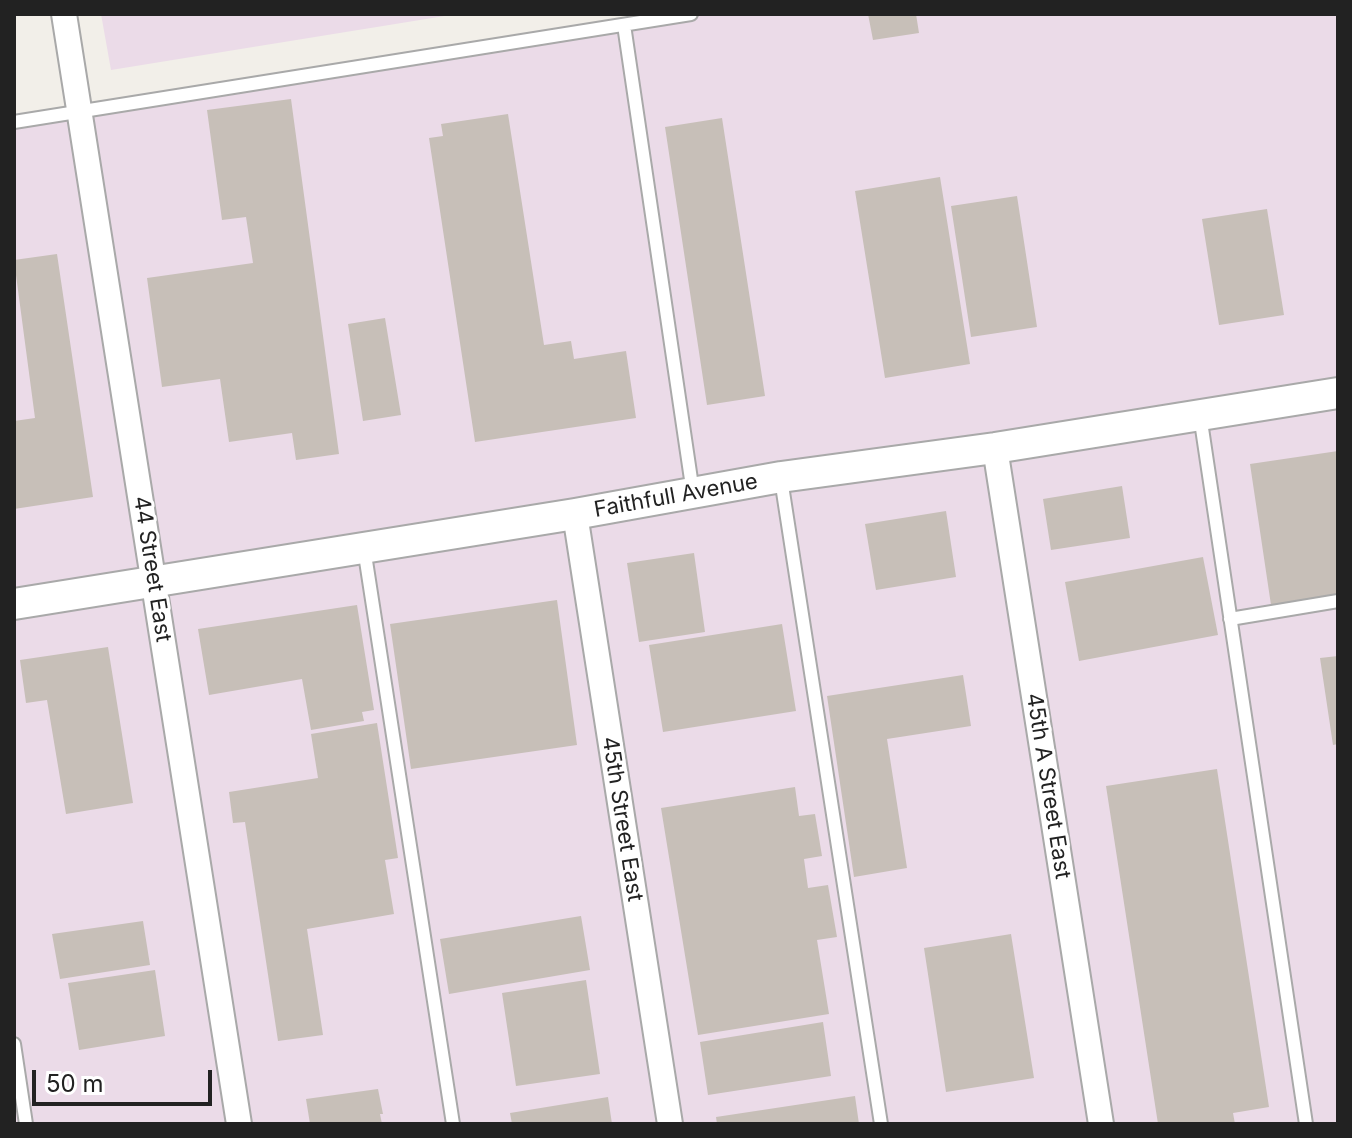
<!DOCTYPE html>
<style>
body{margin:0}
#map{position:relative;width:1352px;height:1138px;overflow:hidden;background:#f2efe9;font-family:Inter,sans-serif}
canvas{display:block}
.frame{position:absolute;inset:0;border:16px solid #222;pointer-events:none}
.scale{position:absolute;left:32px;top:1070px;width:180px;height:36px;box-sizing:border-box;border:4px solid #222;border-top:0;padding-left:10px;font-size:24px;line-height:28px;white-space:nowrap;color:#222;-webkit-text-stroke:6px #fff;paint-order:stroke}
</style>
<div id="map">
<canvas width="1352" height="1138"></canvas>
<div class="frame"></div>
<div class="scale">50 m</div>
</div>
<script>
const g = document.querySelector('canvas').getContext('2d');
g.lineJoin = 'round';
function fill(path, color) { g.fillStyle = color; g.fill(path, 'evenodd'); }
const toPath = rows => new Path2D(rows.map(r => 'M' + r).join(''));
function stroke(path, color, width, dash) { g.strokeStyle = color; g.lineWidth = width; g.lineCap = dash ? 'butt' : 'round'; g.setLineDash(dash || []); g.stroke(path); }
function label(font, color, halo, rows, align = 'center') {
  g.font = font + ' Inter,sans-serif'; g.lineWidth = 6; g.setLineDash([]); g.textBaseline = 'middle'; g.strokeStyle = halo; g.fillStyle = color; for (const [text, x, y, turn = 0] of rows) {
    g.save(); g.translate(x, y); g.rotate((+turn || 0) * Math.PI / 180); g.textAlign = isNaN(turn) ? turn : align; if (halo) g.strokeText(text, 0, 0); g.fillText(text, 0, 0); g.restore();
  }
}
fill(toPath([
 [101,14,457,14,111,70],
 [691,14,1338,14,1338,1124,14,1124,14,121]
]), '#ebdbe8');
fill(toPath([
 [868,14,916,14,919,33,873,40],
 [291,99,339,454,296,460,292,433,229,442,220,379,162,387,147,278,253,263,246,217,222,220,207,110],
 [508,114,544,345,571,341,574,359,626,351,636,418,475,442,429,138,443,136,441,124],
 [722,118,765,396,707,405,665,127],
 [940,177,970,364,885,378,855,191],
 [1017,196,1037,327,971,337,951,206],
 [1267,209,1284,315,1219,325,1202,219],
 [57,254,93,497,14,509,14,421,35,418,14,260],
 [385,318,401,415,363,421,348,324],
 [1338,451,1338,594,1271,605,1250,464],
 [1122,486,1130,538,1051,550,1043,499],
 [946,511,956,577,876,590,865,524],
 [694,553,705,632,639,642,627,563],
 [1203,557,1218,635,1079,661,1065,582],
 [557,600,577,745,411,769,390,624],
 [357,605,374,710,362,712,364,721,311,730,302,679,209,695,198,629],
 [782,624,796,711,663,732,649,645],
 [108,647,133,803,66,814,47,700,26,703,20,660],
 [1338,656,1338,744,1333,745,1320,658],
 [963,675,971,726,887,739,907,868,854,877,827,696],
 [377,723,398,858,385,860,394,914,307,929,323,1035,278,1041,245,822,233,823,229,792,318,778,311,734],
 [1217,769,1269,1107,1233,1113,1235,1124,1158,1124,1106,786],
 [795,787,799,816,815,814,822,856,804,859,808,888,828,885,837,937,817,940,829,1014,698,1035,661,808],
 [581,916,590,970,449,994,440,939],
 [143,921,150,965,60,979,52,934],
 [1011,934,1034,1078,946,1092,924,948],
 [155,970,165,1036,79,1050,68,983],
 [586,980,600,1074,516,1086,502,993],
 [823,1022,831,1076,708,1095,700,1042],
 [378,1089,383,1114,380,1114,382,1124,310,1124,306,1099],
 [855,1096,859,1124,717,1124,716,1117],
 [608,1097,612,1124,512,1124,510,1113]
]), '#c7bfb8');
const service = toPath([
 [624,25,693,493],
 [14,122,691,14],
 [1200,415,1306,1124],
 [781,479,881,1124],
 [364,548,453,1124],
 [1230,619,1338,601],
 [14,1044,26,1124]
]);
const minor = toPath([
 [64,14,239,1124],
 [995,448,1101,1124],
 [575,514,670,1124]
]);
const tertiary = toPath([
 [14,604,575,514,781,477,995,448,1338,393]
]);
stroke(service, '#a9a9a9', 16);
stroke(minor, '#a9a9a9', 28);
stroke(tertiary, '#a9a9a9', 34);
stroke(service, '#fff', 12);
stroke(minor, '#fff', 24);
stroke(tertiary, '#fff', 30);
label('22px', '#222', '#fff', [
 ["Faithfull Avenue",676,496,-10],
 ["44 Street East",152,569,81],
 ["45th A Street East",1048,786,81],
 ["45th Street East",622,819,81]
]);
</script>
